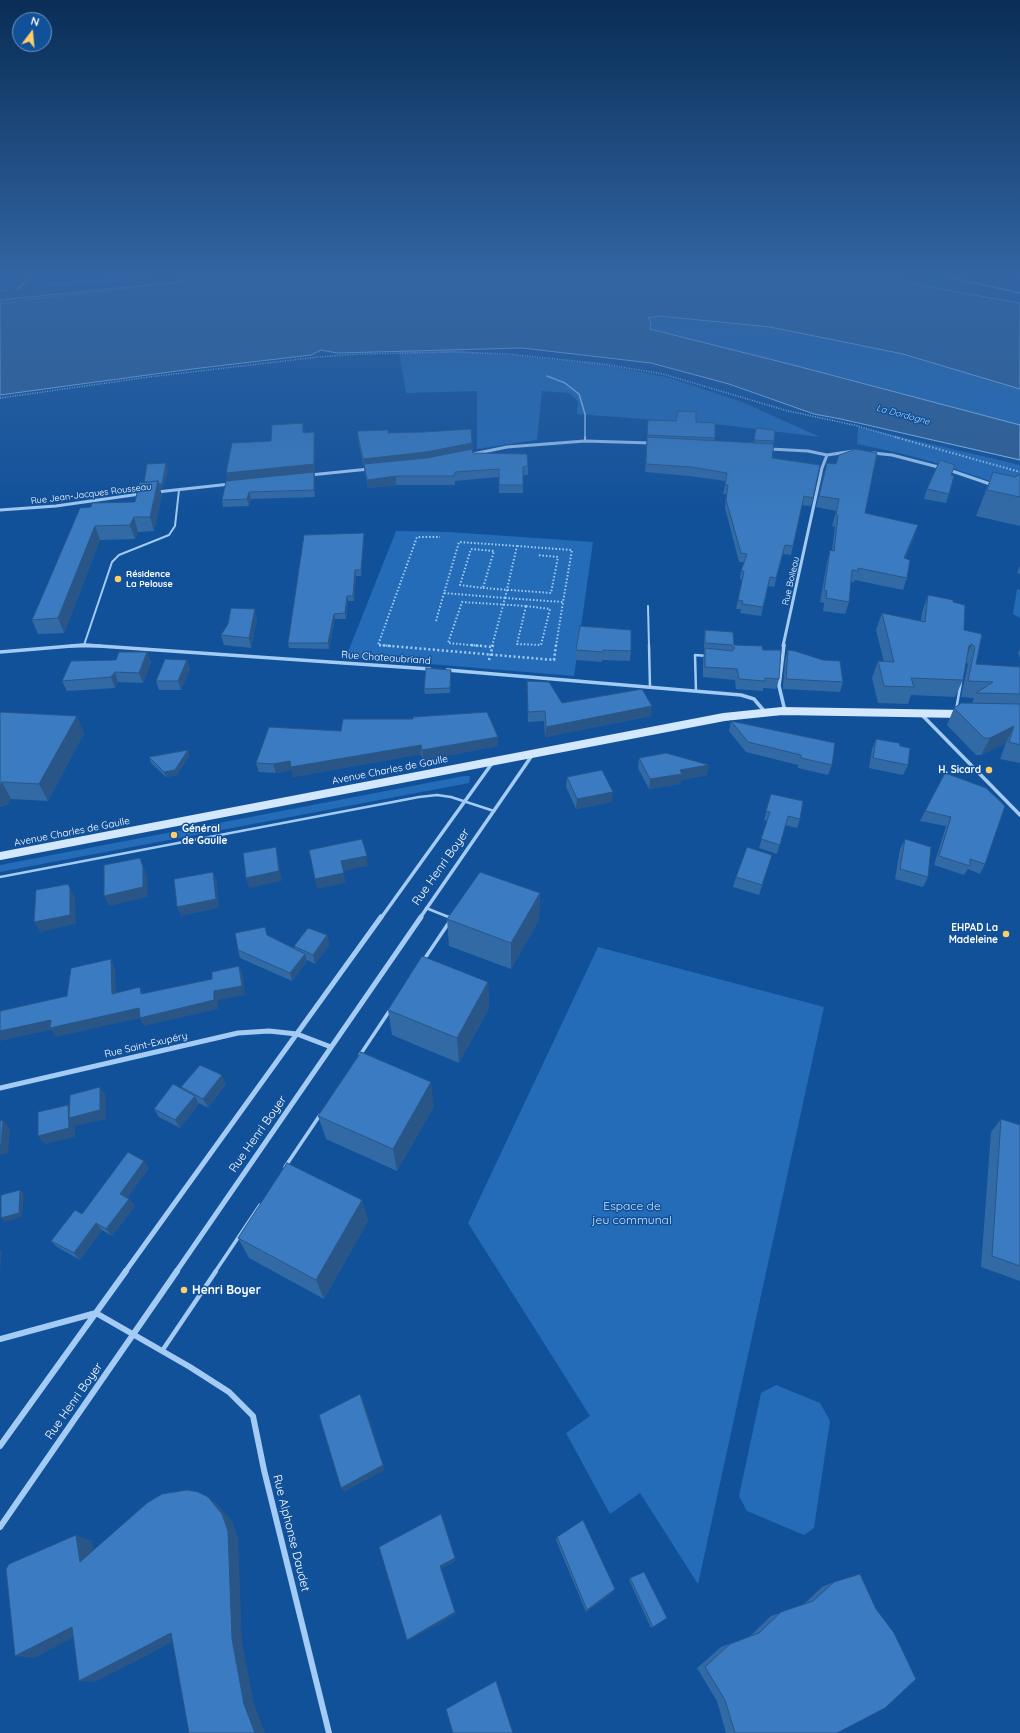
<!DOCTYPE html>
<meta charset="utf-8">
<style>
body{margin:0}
#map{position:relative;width:1020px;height:1733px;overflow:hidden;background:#11519a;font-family:Quicksand,sans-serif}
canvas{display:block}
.north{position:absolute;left:12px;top:12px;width:40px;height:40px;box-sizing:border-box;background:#11519a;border:1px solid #7097c2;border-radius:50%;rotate:16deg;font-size:11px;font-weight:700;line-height:16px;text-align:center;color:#fff}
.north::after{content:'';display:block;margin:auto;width:14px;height:18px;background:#ffce66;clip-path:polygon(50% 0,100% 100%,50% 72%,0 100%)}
</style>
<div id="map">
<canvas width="1020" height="1733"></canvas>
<div class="north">N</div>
</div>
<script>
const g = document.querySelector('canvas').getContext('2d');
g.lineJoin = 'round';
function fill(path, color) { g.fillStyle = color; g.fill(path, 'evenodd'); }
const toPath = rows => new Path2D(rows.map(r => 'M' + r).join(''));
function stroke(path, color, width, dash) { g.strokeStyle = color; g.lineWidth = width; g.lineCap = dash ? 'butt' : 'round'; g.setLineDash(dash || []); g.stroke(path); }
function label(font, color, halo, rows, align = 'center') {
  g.font = font + ' Quicksand,sans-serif'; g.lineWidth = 3; g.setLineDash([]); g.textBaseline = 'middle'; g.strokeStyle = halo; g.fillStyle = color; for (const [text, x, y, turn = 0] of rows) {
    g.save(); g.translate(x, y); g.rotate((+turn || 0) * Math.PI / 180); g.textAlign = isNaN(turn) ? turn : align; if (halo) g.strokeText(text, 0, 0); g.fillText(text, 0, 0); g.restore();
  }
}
fill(toPath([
 [659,316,770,327,903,354,1020,389,1020,425,649,329,651,322,648,318],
 [456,350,600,364,670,378,742,402,820,437,723,425,577,414,578,401,569,393,542,391,537,440,477,449,477,391,406,393,399,351],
 [858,427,1020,465,1020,491,940,464,900,453,857,444],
 [396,531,449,532,593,542,574,676,346,657],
 [1017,589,1020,590,1020,618,1013,614],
 [464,776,470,776,469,783,0,872,0,865],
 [598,947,824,1007,698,1584,640,1493,610,1514,566,1433,590,1416,468,1223],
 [776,1385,820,1403,830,1421,814,1528,804,1535,747,1511,739,1496,761,1393]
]), '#246cb8');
const water = toPath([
 [198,277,894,277,908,282,957,292,1020,303,1020,389,903,354,770,327,659,316,648,318,651,322,650,329,797,366,1020,425,1020,460,841,419,814,414,729,384,651,363,522,348,337,353,321,350,311,355,192,369,0,395,0,300,175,282,198,277]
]);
fill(water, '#2f5e92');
stroke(water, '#95c6f7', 1);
stroke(toPath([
 [40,286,147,277],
 [0,291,7,290],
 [25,300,225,277],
 [0,304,16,302],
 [0,398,149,377,318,357,360,354,454,352,507,354,603,364,663,374,788,411,854,425,899,438]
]), '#a3cbf4', 1.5, [1, 1.5]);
stroke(toPath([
 [895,437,1020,472],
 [471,549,494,551,483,588,460,585,471,549],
 [483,588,551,593,558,557,537,555],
 [505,598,563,602,572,550,517,546],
 [505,598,444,593,459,542,517,546],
 [505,598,517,546],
 [526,606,550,609,541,645,517,644,526,606],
 [436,621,444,593],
 [391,646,378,645,417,537,440,537],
 [482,646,448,643,462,602,526,606],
 [492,646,505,598],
 [556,646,563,602]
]), '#a3cbf4', 2, [1.5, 2]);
stroke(toPath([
 [379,645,554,660,556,645],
 [471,645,492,647],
 [489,660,493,645]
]), '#a3cbf4', 2.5, [2, 2.5]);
stroke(toPath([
 [547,376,565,383,579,394,585,414,585,438]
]), '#a3cbf4', 1.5);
stroke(toPath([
 [585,437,585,441],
 [648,606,649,646],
 [84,645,112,562,119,555,169,535,175,526,179,490]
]), '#a3cbf4', 2);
stroke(toPath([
 [649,645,650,687],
 [696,691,695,655,707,656],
 [956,710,961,682],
 [0,877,419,797,437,795,451,797,494,811],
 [426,908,451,918]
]), '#a3cbf4', 2.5);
stroke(toPath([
 [423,961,452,918,449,917],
 [360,1055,390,1010],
 [285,1167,320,1115],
 [215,1272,260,1205]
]), '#a3cbf4', 3.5);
stroke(toPath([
 [162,1351,216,1271]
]), '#a3cbf4', 4.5);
stroke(toPath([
 [948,277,1020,293],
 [18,289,31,277]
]), '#a3cbf4', 2);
stroke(toPath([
 [770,449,808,451,827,455,854,451],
 [873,453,892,455,942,468],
 [473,454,507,447,585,441,651,443],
 [949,470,993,485],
 [310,475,369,469],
 [157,492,230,484],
 [0,510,56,506,140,494],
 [71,646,100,646],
 [783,646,822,468,827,455]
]), '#a3cbf4', 3);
stroke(toPath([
 [85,645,430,669],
 [784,645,779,686,785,711],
 [0,652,83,645],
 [447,670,741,695,754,699,765,712],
 [921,714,1020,815],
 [381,918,493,762],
 [420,918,533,754]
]), '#a3cbf4', 3.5);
stroke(toPath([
 [0,1088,238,1033,269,1031,297,1034,331,1047],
 [125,1272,381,917],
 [176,1272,421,917]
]), '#a3cbf4', 5);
stroke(toPath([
 [96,1313,190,1367,229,1392,253,1416,264,1470,329,1733],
 [0,1339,96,1313],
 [0,1446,126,1271],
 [0,1527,177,1271]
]), '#a3cbf4', 6);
stroke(toPath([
 [0,856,724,717,782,711,961,714]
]), '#d3e7fd', 8);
fill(toPath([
 [648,420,696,422,715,438,714,441,754,443,756,428,775,430,772,458,813,498,811,506,802,505,791,555,783,554,774,587,768,586,761,616,740,613,741,609,736,609,742,580,740,579,741,571,744,562,739,562,725,508,726,494,723,494,726,481,689,476,645,472],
 [471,429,473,453,528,466,528,475,523,475,523,493,499,493,499,477,455,481,455,485,396,485,368,488,358,439,357,431,388,433,424,432],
 [305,431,305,433,314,432,315,441,315,472,314,472,315,478,315,497,251,499,249,506,223,507,222,500,228,481,226,473,271,441],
 [827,463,865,513,918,525,914,537,905,559,907,578,903,590,855,580,854,582,851,582,849,602,845,614,823,611,824,603,820,602,827,562,830,550,832,550,835,527,832,526,836,511,816,507],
 [168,468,163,488,160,489,162,495,154,531,138,532,135,539,100,540,64,633,38,634,32,620,91,507,135,502,144,482],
 [993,472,1015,477,1020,474,1020,526,976,516],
 [927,489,949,494,946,503,924,499],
 [364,533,364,539,361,576,356,576,354,601,348,601,346,619,335,619,329,649,289,648,288,643],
 [1020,566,1020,574,1017,573],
 [928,595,953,602,964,630,982,634,976,664,1020,667,1020,763,1000,759,1006,743,981,755,976,755,947,725,954,708,972,703,974,698,961,697,968,664,966,662,963,680,955,697,911,695,908,704,878,703,872,678,878,661,884,662,876,630,882,613,921,621,922,612],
 [257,619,251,648,224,645,221,635],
 [631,630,631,651,630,661,602,660,602,662,576,660,576,650],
 [705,630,734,645,763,650,779,679,776,689,763,688,763,691,736,689,735,680,703,677,703,658,704,653,704,640],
 [1020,649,1020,658,1018,653],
 [788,650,843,682,840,692,783,689,785,660],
 [147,652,151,662,143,683,118,682,115,688,67,691,62,681,116,660],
 [187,660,190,669,181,690,159,690,156,681],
 [451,670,450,693,425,694,424,689],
 [527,681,562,703,651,716,545,737,544,721,528,722],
 [0,712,84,733,48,801,11,799,8,804,0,807],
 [731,721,832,765,828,775,798,768,798,765,746,752,729,731],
 [269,727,498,746,423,760,421,754,293,777,292,770,276,773,259,772,256,763],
 [876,739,900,746,908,765,903,775,869,768,872,749],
 [189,756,177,775,166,777,151,763,149,757],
 [639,758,707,775,681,780,680,784,649,789,638,768],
 [567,777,612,802,576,809,566,787],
 [771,794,800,819,797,828,785,825,777,854,759,848,767,821,764,820],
 [1005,806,985,864,980,874,968,869,964,875,934,865,946,826,920,821,925,811],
 [905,839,928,877,923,887,895,879,900,849],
 [772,855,759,895,733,887,736,877],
 [540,893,539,920,511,969,449,946,447,919],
 [327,935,329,945,315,964,307,960,307,961,292,981,240,958,238,950,268,936,294,949,294,946],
 [488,982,489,1008,459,1063,392,1035,388,1010],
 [226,1084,208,1108,199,1103,199,1104,180,1128,159,1117,154,1109,183,1089,181,1087],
 [434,1106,397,1171,326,1139,318,1116],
 [1001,1119,1020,1125,1020,1281,981,1267,991,1132],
 [149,1168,127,1198,135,1206,112,1236,102,1230,80,1260,57,1247,51,1241,82,1214],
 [362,1200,368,1221,324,1299,249,1258,238,1238],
 [557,1537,613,1592,586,1612,556,1540],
 [630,1578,667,1618,651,1628,629,1580],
 [834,1582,837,1733,726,1733,717,1701,697,1668,721,1647,750,1636,771,1616,803,1605,822,1587]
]), '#326aa6');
fill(toPath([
 [314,432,315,441,315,472,314,472,315,478,315,497,314,490,228,481,226,473],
 [472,443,472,451,427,460,364,467,363,459],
 [166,463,168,468,163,488,160,489,162,495,154,531,150,517,158,481],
 [396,476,396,485,368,488,367,480],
 [249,492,251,499,249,506,247,499],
 [134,517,138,532,135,539,130,525],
 [918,525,914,537,900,570,904,558],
 [95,526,100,540,64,633,58,618],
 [364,533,364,539,361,576,361,570],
 [355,570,356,576,354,601,353,596],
 [347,596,348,601,346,619,345,613],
 [255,609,257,619,251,648,249,638],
 [334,614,335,619,329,649,328,643],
 [972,644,965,660,969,646],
 [147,652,151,662,143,683,139,673],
 [187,660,190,669,181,690,178,681],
 [115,672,118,682,115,688,111,677],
 [652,706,651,716,545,737,546,727],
 [77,716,84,733,48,801,39,784],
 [1014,726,1006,743,981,755,990,738],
 [498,737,498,746,423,760,422,750],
 [421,745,421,754,293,777,292,770,276,773,273,764,290,761],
 [188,750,189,756,177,775,166,777,164,772],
 [709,765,707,775,681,780,680,784,649,789,650,779,680,770],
 [2,782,11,799,8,804,0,807,0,786],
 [613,792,612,802,576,809,577,799],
 [276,847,278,857,282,881,249,888,246,878],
 [367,856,368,866,343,871,346,883,317,889,315,879,341,861],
 [140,858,147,876,148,897,109,906,104,896],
 [213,872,217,881,219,908,181,916,177,907],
 [68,884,75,898,76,924,40,932,34,922],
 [540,893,539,920,511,969,511,943],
 [327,935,329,945,315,964,313,955],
 [305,954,307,961,292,981,290,973],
 [111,959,115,968,117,1002,112,994],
 [239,966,243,975,245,995,218,1000,218,1009,144,1026,140,1018,56,1037,51,1030,0,1041,0,1031,22,1026,214,991],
 [488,982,489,1008,459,1063,457,1038],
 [140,987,145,996,141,994],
 [222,1075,226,1084,208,1108,203,1099],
 [431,1082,434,1106,397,1171,393,1149],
 [100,1087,106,1096,106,1119,75,1126,75,1137,45,1144,38,1136,68,1105,74,1114],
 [195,1096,199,1104,180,1128,175,1120],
 [3,1120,10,1129,8,1153,0,1155,0,1145],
 [144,1161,149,1168,125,1201,120,1194],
 [20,1190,24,1194,22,1217,5,1222,1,1218],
 [129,1199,135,1206,112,1236,106,1229],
 [362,1200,368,1221,324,1299,316,1280],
 [96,1223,102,1230,80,1260,74,1253],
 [0,1249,2,1251,0,1273],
 [360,1394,363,1399,385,1470,344,1492,341,1488],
 [208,1497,218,1505,232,1521,238,1538,242,1642,254,1704,265,1733,255,1733,244,1704,232,1639],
 [441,1514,456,1561,441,1569,456,1614,408,1641,407,1640,440,1566],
 [76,1535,92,1541,96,1568,80,1562],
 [615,1589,613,1592,586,1612,587,1610],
 [72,1627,88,1630,34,1658,15,1656],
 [171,1633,184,1636,95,1682,79,1681]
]), '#295687');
const building = toPath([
 [678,411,696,412,696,422,715,423,715,438,647,435,648,420,676,421,678,411],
 [303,423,303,433,314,432,314,464,226,473,232,443,271,441,272,425,303,423],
 [756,428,775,430,774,441,754,440,756,428],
 [471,429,472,443,426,452,363,459,357,431,388,430,388,433,424,432,471,429],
 [647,437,774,444,772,458,820,465,813,498,804,496,793,546,785,545,776,578,770,577,763,607,742,604,743,601,738,600,744,571,741,571,747,554,741,553,726,500,728,485,725,485,727,473,691,467,646,464,647,437],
 [472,449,473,453,527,454,528,466,523,467,523,485,499,485,499,469,455,472,454,476,396,476,367,480,364,464,427,458,472,449],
 [856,449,877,453,865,513,918,525,904,558,910,560,907,578,858,568,858,571,852,570,849,602,826,598,827,591,824,590,830,550,834,551,838,515,836,515,839,499,819,496,827,463,836,464,839,455,856,449],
 [940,460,955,465,951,475,954,476,949,494,927,489,940,460],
 [166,463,162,484,159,484,158,481,144,482,147,464,166,463],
 [314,472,314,490,249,492,247,499,222,500,226,481,314,472],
 [993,472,1015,477,1020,474,1020,497,987,490,993,472],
 [158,481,150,517,134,517,130,525,95,526,58,618,32,620,80,508,91,507,92,503,135,502,139,483,158,481],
 [364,533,361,570,355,570,353,596,347,596,345,613,334,614,328,643,288,643,304,535,364,533],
 [928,595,953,600,953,602,965,605,964,630,982,634,976,664,1020,667,1020,694,976,693,993,682,968,681,975,647,972,644,969,646,963,680,911,678,914,687,884,686,878,661,894,662,882,613,925,622,928,595],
 [231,608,255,609,249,638,221,635,228,624,231,608],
 [580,626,631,630,631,651,603,650,603,652,576,650,580,626],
 [705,630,733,632,734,645,762,646,763,650,781,650,779,679,765,678,765,681,739,679,737,669,705,667,705,648,732,651,735,648,732,645,705,643,705,630],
 [788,650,795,651,823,660,840,661,843,682,786,679,788,650],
 [119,652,147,652,139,673,115,672,111,677,62,681,71,661,116,660,119,652],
 [165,659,187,660,178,681,156,681,165,659],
 [426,668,451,670,450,688,424,689,426,668],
 [527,681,549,682,562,703,642,689,652,706,546,727,545,711,528,712,527,681],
 [961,703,1020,704,1020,745,1009,742,1014,726,990,738,984,738,954,708,961,703],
 [0,712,77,716,39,784,2,782,0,786,0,712],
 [487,712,498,737,422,750,421,745,291,767,290,761,273,764,256,763,269,727,341,731,343,719,413,719,413,717,487,712],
 [731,721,835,743,832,765,801,758,801,755,748,742,731,721],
 [876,739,899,743,900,746,910,748,908,765,873,758,876,739],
 [188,750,175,770,164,772,149,757,188,750],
 [666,753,709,765,680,770,682,774,650,779,639,758,666,753],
 [602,770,613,792,577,799,567,777,602,770],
 [945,773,986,788,1005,806,985,864,970,859,970,866,939,856,951,817,925,811,945,773],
 [771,794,803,801,800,819,788,816,780,845,761,839,770,812,766,811,771,794],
 [362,839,367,856,341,861,344,873,315,879,309,850,362,839],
 [905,839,931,847,928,877,900,869,905,839],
 [276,847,279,871,246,878,243,853,276,847],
 [747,847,772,855,762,885,736,877,747,847],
 [140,858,143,867,143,887,104,896,104,865,140,858],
 [213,872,216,899,177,907,174,879,213,872],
 [480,872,540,893,511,943,447,919,480,872],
 [68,884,70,888,70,915,34,922,36,890,68,884],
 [265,927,267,935,305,954,290,973,238,950,235,933,265,927],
 [308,928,327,935,313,955,294,946,308,928],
 [422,956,488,982,457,1038,388,1010,422,956],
 [111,959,112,994,140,987,141,994,212,979,212,972,239,966,242,986,214,991,214,1000,140,1018,139,1008,50,1028,51,1020,0,1031,0,1011,67,996,71,968,111,959],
 [361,1052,431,1082,393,1149,318,1116,361,1052],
 [200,1065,222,1075,203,1099,181,1087,200,1065],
 [173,1084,195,1096,175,1120,154,1109,173,1084],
 [100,1087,100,1110,69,1118,70,1095,100,1087],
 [68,1105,69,1128,38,1136,38,1112,68,1105],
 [1001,1119,1020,1125,1020,1266,992,1256,1001,1119],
 [3,1120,1,1145,0,1145,0,1121,3,1120],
 [128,1152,144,1161,120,1194,129,1199,106,1229,96,1223,74,1253,51,1241,75,1210,82,1214,128,1152],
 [287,1163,362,1200,316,1280,238,1238,287,1163],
 [20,1190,19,1213,1,1218,1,1195,20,1190],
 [360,1394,383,1465,341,1488,319,1415,360,1394],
 [187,1490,198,1492,208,1497,222,1514,228,1531,232,1639,244,1704,255,1733,189,1733,171,1633,79,1681,72,1627,15,1656,6,1569,9,1564,76,1535,80,1562,147,1503,162,1494,187,1490],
 [441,1514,455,1558,440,1566,455,1612,407,1640,379,1547,441,1514],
 [583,1520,615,1589,587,1610,557,1537,583,1520],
 [644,1572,667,1618,653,1627,630,1578,644,1572],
 [860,1574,876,1609,894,1633,916,1679,885,1708,837,1733,735,1733,725,1700,705,1667,730,1644,759,1633,781,1612,813,1601,834,1582,860,1574],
 [496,1681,513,1733,453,1733,446,1709,496,1681]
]);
fill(building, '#3a7bc1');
stroke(building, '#295687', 1);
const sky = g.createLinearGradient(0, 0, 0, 520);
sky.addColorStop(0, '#092d55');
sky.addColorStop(0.53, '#3265a3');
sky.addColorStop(1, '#3265a300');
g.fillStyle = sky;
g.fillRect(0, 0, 1020, 520);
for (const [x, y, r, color] of [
 [118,579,4,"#ffce66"],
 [989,770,4,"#ffce66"],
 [174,835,4,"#ffce66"],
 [1006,934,4,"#ffce66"],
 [184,1290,4,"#ffce66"]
]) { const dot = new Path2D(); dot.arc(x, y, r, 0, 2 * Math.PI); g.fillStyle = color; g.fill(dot); stroke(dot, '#11519a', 1.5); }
label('italic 9px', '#b0d5fb', '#11519a', [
 ["La Dordogne",903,415,15]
]);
label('9px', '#fff', '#11519a', [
 ["Rue Jean-Jacques Rousseau",91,494,-7],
 ["Rue Boileau",791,581,-77]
]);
label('bold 9px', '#fff', '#11519a', [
 ["Résidence",126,574],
 ["La Pelouse",126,584]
], 'left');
label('10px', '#fff', '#11519a', [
 ["Rue Chateaubriand",386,658,4],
 ["Avenue Charles de Gaulle",390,770,-11],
 ["Avenue Charles de Gaulle",72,832,-11],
 ["Rue Saint-Exupéry",146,1045,-13]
]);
label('bold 10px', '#fff', '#11519a', [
 ["H. Sicard",981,770],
 ["Général",182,829,"left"],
 ["de Gaulle",182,841,"left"],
 ["EHPAD La",998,928],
 ["Madeleine",998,940]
], 'right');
label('12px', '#fff', '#11519a', [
 ["Rue Henri Boyer",441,867,-55],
 ["Rue Henri Boyer",258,1134,-55],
 ["Rue Henri Boyer",74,1401,-55],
 ["Rue Alphonse Daudet",291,1533,76]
]);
label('12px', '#cce4fe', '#11519a', [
 ["Espace de",632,1206],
 ["jeu communal",632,1220]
]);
label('bold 12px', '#fff', '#11519a', [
 ["Henri Boyer",192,1290]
], 'left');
</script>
